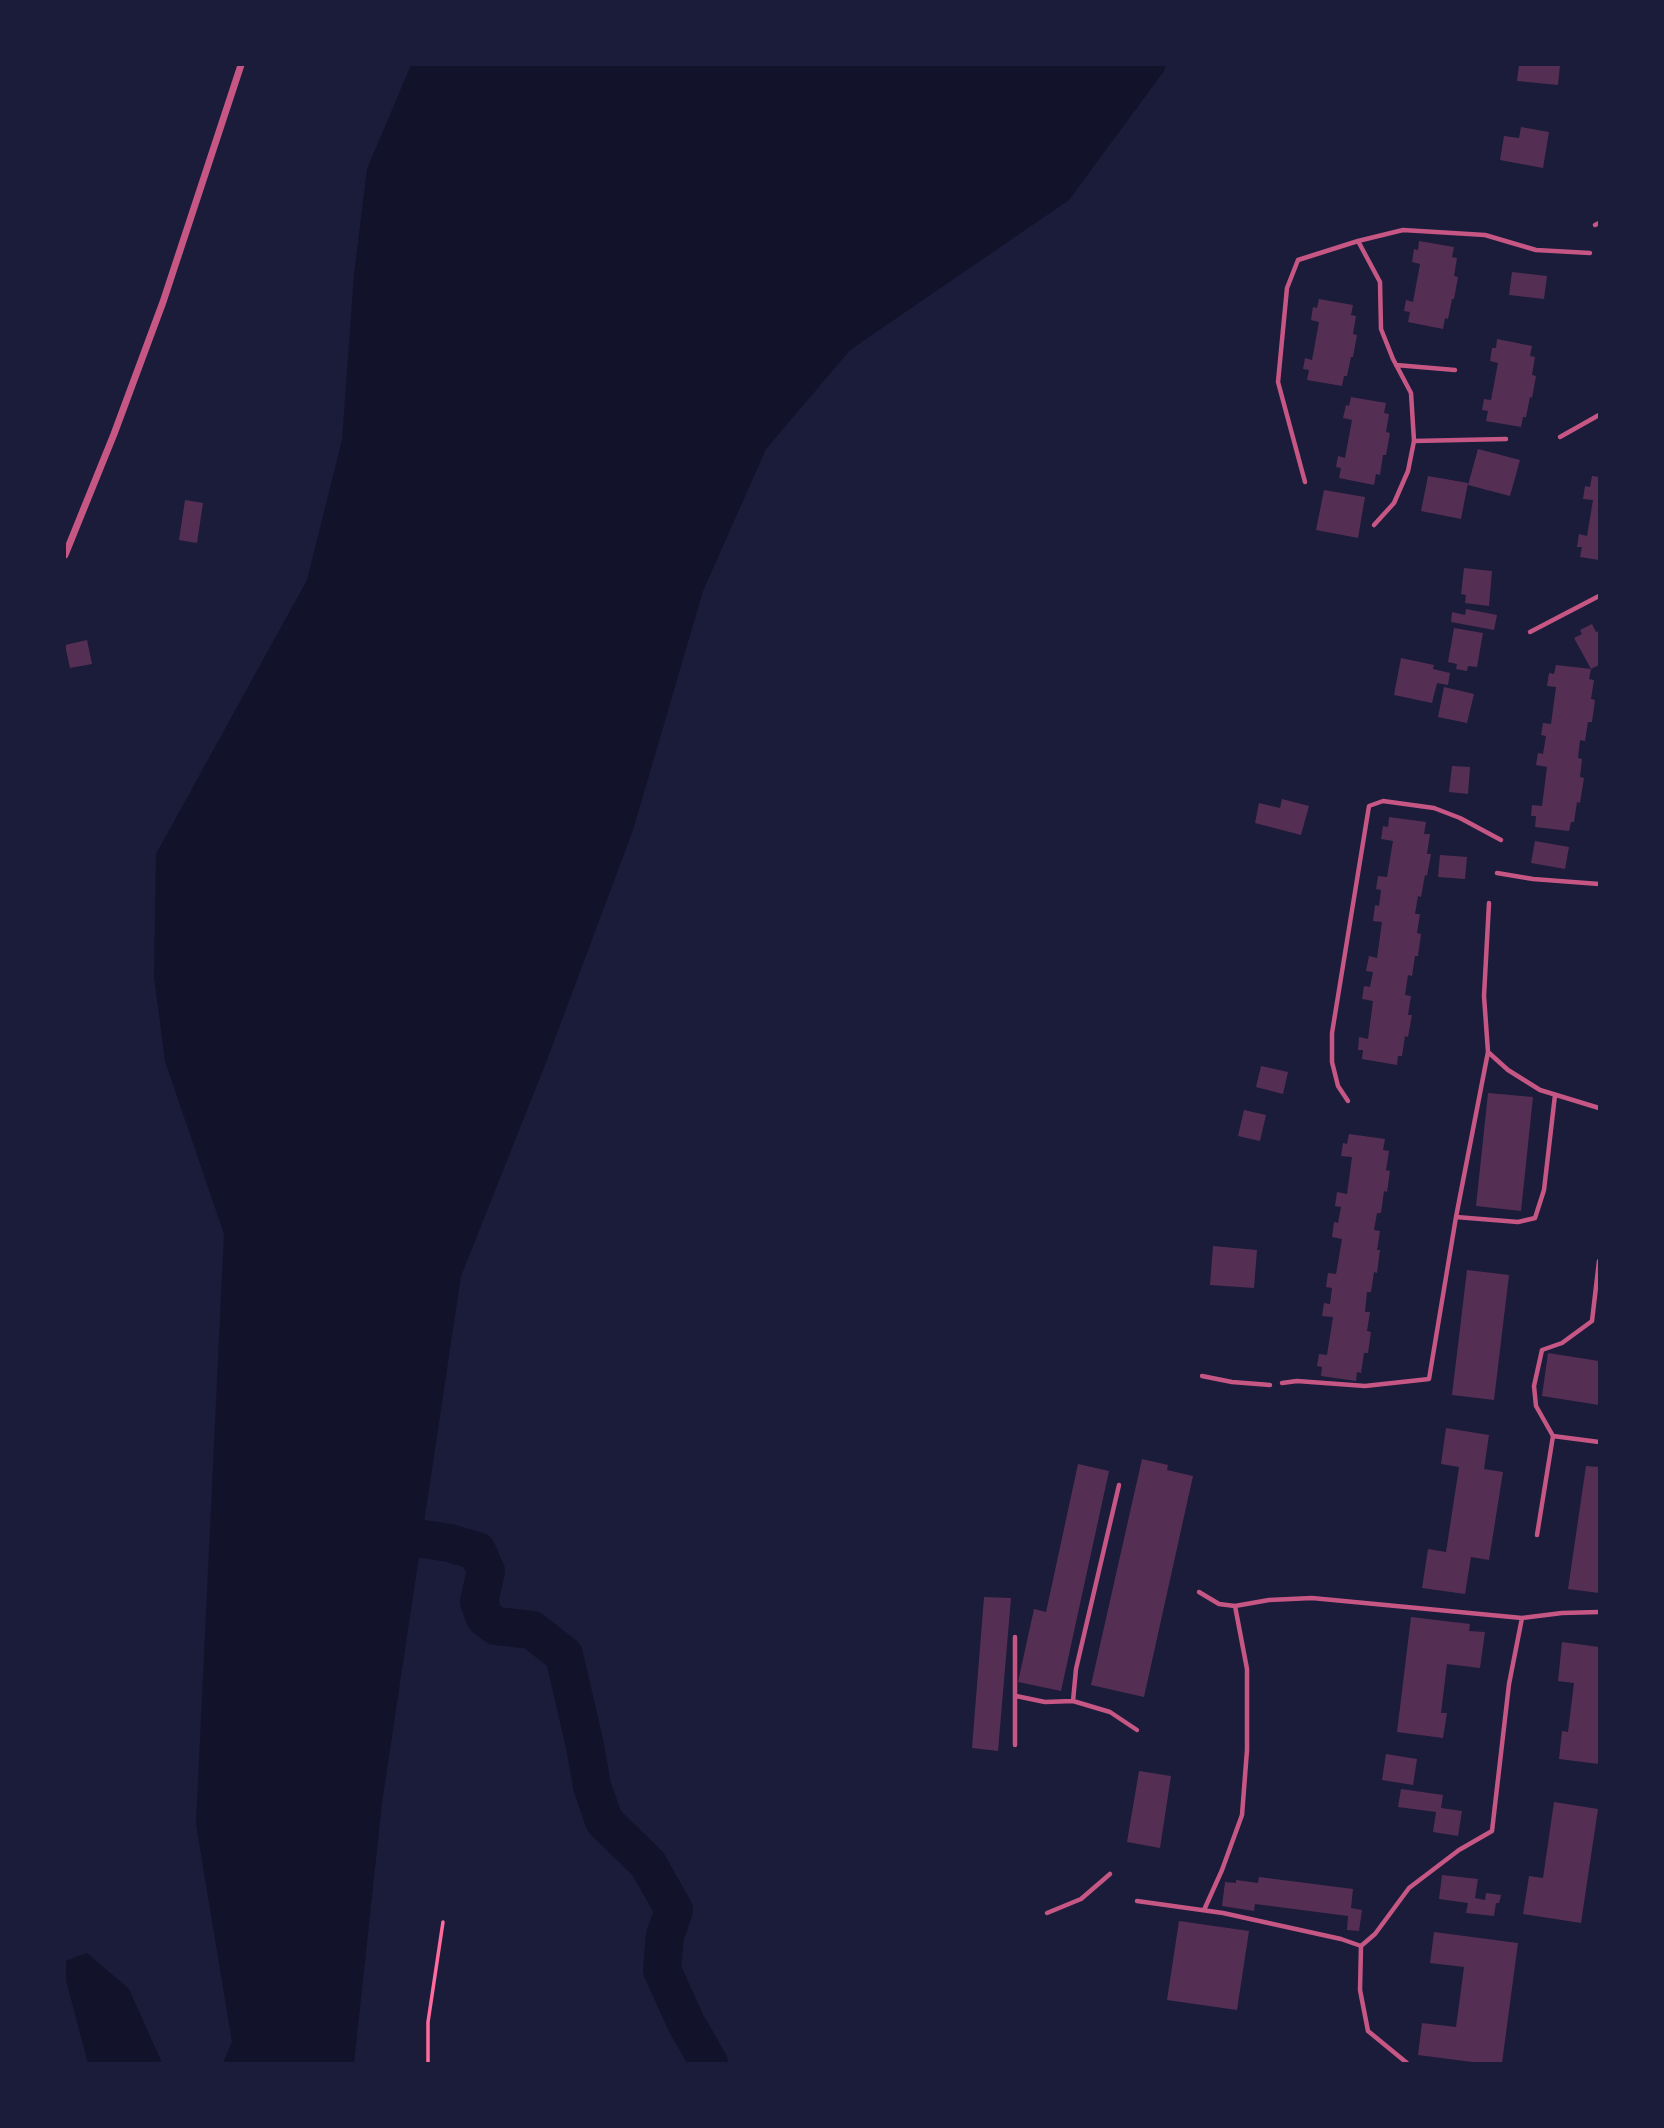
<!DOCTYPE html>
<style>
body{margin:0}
#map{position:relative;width:1664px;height:2128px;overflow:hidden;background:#1b1b3a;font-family:"Nunito Sans",sans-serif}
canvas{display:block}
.frame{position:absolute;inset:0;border:66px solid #1b1b3a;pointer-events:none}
</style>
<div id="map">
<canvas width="1664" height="2128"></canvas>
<div class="frame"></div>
</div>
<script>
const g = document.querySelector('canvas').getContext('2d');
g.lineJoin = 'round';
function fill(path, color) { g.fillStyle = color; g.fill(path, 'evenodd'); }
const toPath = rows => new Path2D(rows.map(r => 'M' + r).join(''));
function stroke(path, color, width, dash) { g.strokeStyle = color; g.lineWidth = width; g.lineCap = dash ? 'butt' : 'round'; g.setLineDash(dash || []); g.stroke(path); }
fill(toPath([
 [411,65,1166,65,1164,71,1069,200,850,350,766,449,703,591,633,830,547,1060,461,1276,382,1803,354,2063,223,2063,232,2042,196,1824,224,1234,165,1061,154,976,156,854,307,580,342,440,354,274,367,169],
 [87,1953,129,1989,162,2063,88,2063,65,1976,65,1961]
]), '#12122b');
stroke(toPath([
 [373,1531,449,1543,477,1551,486,1571,479,1602,485,1618,496,1626,532,1630,564,1655,585,1746,592,1786,604,1821,648,1864,674,1910,665,1936,662,1970,686,2023,709,2063]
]), '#12122b', 38);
fill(toPath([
 [1519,65,1560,65,1558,85,1517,81],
 [1521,127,1549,132,1543,168,1500,160,1504,136,1519,138],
 [1419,241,1454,247,1452,257,1457,258,1454,276,1458,277,1454,299,1452,299,1448,319,1445,318,1443,329,1408,322,1410,312,1404,311,1406,300,1413,302,1420,264,1412,262,1414,249,1418,250],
 [1512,272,1547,276,1544,299,1509,295],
 [1319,299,1353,305,1351,315,1356,316,1353,334,1357,335,1353,357,1351,357,1347,376,1344,376,1342,386,1307,380,1309,370,1303,369,1305,358,1312,360,1319,322,1311,320,1313,307,1317,308],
 [1497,339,1532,346,1530,356,1535,357,1532,375,1536,376,1532,398,1530,397,1526,417,1523,417,1521,427,1486,421,1488,411,1482,410,1484,399,1491,400,1498,363,1490,361,1492,348,1496,348],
 [1351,397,1386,403,1384,413,1389,414,1386,432,1390,433,1386,455,1383,455,1380,475,1376,474,1374,485,1339,478,1341,468,1336,467,1338,456,1345,458,1352,420,1343,418,1346,405,1349,406],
 [1478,449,1520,460,1510,496,1468,485],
 [1428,476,1468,483,1461,519,1421,511],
 [1592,476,1599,477,1599,560,1580,557,1582,547,1577,547,1579,534,1587,536,1593,500,1583,499,1585,486,1590,487],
 [1324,490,1365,497,1358,538,1316,530],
 [185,500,203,503,197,543,179,540],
 [1464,568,1492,571,1489,606,1465,603,1466,595,1461,594],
 [1466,609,1497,615,1494,630,1451,622,1452,612,1465,615],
 [1592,624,1596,632,1599,631,1599,665,1591,669,1574,638,1582,634,1580,630],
 [1454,628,1483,633,1477,667,1468,666,1467,671,1456,669,1457,664,1448,662],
 [87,640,92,664,70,668,65,645],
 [1401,658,1434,665,1433,669,1450,673,1448,685,1437,683,1432,703,1394,695],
 [1556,665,1591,669,1589,679,1594,680,1591,699,1595,700,1592,722,1588,722,1585,741,1580,740,1578,758,1582,759,1580,777,1584,778,1580,803,1577,802,1574,822,1571,822,1569,831,1535,827,1536,816,1531,816,1532,805,1542,806,1547,767,1536,765,1538,753,1543,754,1546,736,1541,735,1543,723,1551,724,1556,687,1547,686,1549,673,1554,674],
 [1444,687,1474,694,1467,723,1438,717],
 [1452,766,1470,767,1468,794,1449,792],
 [1282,799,1309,806,1301,835,1255,823,1259,803,1280,808],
 [1389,817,1426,822,1424,834,1430,834,1427,854,1431,854,1427,876,1425,875,1421,897,1418,896,1415,914,1420,914,1417,933,1421,934,1418,956,1415,956,1412,976,1408,975,1405,995,1411,996,1408,1015,1412,1015,1408,1037,1405,1036,1402,1056,1398,1056,1397,1065,1362,1059,1363,1050,1358,1050,1359,1037,1368,1039,1373,1001,1362,999,1364,986,1370,987,1373,972,1366,971,1369,956,1377,958,1382,922,1373,921,1375,905,1379,906,1381,890,1376,889,1378,876,1387,877,1393,841,1381,839,1383,826,1388,827],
 [1535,841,1569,847,1565,869,1531,863],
 [1440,855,1467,857,1465,879,1438,877],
 [1261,1066,1288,1072,1283,1094,1256,1087],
 [1488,1093,1533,1097,1521,1211,1476,1206],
 [1244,1110,1266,1115,1260,1141,1238,1136],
 [1349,1134,1385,1139,1383,1150,1389,1151,1386,1170,1390,1171,1387,1192,1384,1191,1381,1213,1377,1213,1374,1230,1380,1231,1377,1250,1380,1250,1377,1273,1374,1272,1371,1292,1367,1292,1365,1312,1370,1312,1367,1331,1371,1332,1368,1353,1364,1353,1361,1373,1357,1372,1356,1381,1321,1376,1322,1367,1317,1366,1319,1354,1327,1355,1333,1317,1322,1316,1324,1303,1330,1304,1332,1288,1326,1287,1328,1273,1336,1274,1342,1239,1332,1237,1334,1222,1338,1223,1341,1207,1335,1206,1337,1192,1347,1194,1352,1157,1341,1156,1343,1143,1347,1144],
 [1213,1246,1257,1250,1254,1288,1210,1285],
 [1467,1270,1509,1275,1494,1400,1452,1395],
 [1548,1353,1599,1361,1599,1405,1542,1396],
 [1446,1428,1489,1435,1484,1469,1503,1472,1489,1560,1471,1557,1465,1594,1422,1588,1428,1549,1446,1552,1459,1467,1441,1464],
 [1142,1459,1168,1465,1167,1470,1193,1476,1144,1697,1091,1685],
 [1078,1464,1109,1471,1061,1691,1018,1682,1034,1609,1046,1612],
 [1586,1466,1599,1467,1599,1593,1568,1589],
 [984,1597,1011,1598,998,1751,972,1748],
 [1411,1617,1470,1624,1469,1631,1485,1632,1480,1668,1447,1664,1441,1713,1447,1713,1443,1738,1397,1732],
 [1562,1642,1599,1647,1599,1764,1559,1759,1562,1731,1568,1732,1574,1683,1558,1681],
 [1386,1754,1417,1759,1413,1785,1382,1780],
 [1139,1771,1171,1776,1160,1848,1127,1842],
 [1401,1789,1443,1795,1441,1808,1462,1811,1458,1836,1433,1832,1436,1812,1398,1807],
 [1554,1802,1598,1809,1581,1923,1523,1914,1529,1876,1543,1878],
 [1442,1875,1478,1879,1475,1898,1485,1900,1486,1893,1501,1895,1499,1903,1496,1903,1494,1916,1466,1913,1468,1903,1439,1899],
 [1259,1877,1353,1889,1351,1908,1362,1910,1359,1931,1347,1930,1348,1916,1255,1904,1254,1911,1222,1906,1225,1882,1236,1883,1236,1880,1258,1883],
 [1179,1921,1249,1931,1237,2010,1167,2000],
 [1434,1932,1518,1943,1502,2063,1480,2063,1418,2055,1422,2023,1456,2027,1464,1967,1430,1963]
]), '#542f53');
stroke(toPath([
 [428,2063,428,2022,443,1922]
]), '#ff6b9d', 3.5);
stroke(toPath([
 [1595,225,1599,223],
 [1358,241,1380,282,1381,329,1393,359,1411,393,1414,441,1506,439],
 [1396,365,1455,370],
 [1560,437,1599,415],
 [1305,482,1278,382,1287,288,1298,260,1358,241,1403,230,1485,235,1536,250,1590,253],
 [1374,525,1394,503,1408,471,1414,441],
 [1530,632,1599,596],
 [1497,873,1533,879,1599,884],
 [1488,1052,1508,1070,1540,1090,1599,1108],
 [1348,1101,1338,1086,1332,1062,1332,1033,1369,806,1383,801,1434,808,1460,818,1501,840],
 [1456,1217,1518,1222,1535,1218,1544,1190,1555,1095],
 [1202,1376,1232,1382,1270,1385],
 [1282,1383,1297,1381,1365,1386,1429,1379,1456,1217,1488,1052,1484,996,1489,903],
 [1553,1436,1599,1442],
 [1119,1485,1076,1669,1073,1701,1110,1712,1137,1730],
 [1537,1535,1553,1436,1536,1406,1534,1386,1542,1350,1562,1343,1592,1321,1599,1261],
 [1199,1592,1219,1604,1235,1606,1269,1600,1312,1598,1522,1618,1562,1613,1599,1612],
 [1015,1637,1015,1745],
 [1016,1696,1045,1702,1073,1701],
 [1137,1901,1223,1913,1341,1939,1361,1946,1375,1934,1409,1888,1459,1850,1492,1831,1509,1684,1522,1618],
 [1204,1910,1222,1870,1242,1815,1247,1750,1247,1669,1235,1606],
 [1047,1913,1081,1899,1110,1874],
 [1361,1946,1360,1990,1368,2031,1407,2063]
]), '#c65784', 4.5);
stroke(toPath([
 [65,555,114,434,163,302,241,65]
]), '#c65784', 7);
</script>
